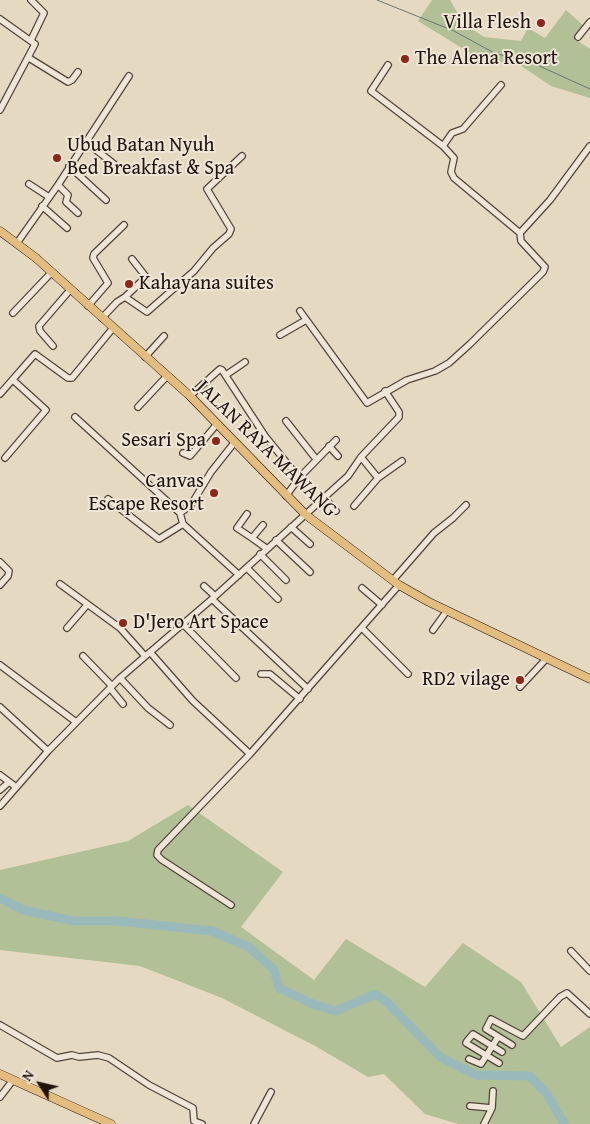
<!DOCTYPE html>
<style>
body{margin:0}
#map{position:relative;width:590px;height:1124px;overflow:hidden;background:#e6d9c1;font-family:"Gentium Book Plus",serif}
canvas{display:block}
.north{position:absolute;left:15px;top:1059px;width:50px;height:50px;-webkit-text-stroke:4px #efe6d7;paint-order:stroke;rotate:305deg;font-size:14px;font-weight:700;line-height:20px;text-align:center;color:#20130e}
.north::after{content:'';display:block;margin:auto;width:18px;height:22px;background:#20130e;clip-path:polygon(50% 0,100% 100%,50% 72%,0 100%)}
</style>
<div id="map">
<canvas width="590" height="1124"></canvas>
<div class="north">N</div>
</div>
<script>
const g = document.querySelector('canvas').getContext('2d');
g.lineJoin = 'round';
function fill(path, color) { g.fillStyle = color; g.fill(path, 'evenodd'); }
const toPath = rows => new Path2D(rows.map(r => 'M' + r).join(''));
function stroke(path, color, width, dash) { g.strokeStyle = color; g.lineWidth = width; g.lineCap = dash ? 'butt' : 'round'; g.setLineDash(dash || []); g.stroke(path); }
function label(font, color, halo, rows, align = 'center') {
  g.font = font + ' "Gentium Book Plus",serif'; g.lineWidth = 4; g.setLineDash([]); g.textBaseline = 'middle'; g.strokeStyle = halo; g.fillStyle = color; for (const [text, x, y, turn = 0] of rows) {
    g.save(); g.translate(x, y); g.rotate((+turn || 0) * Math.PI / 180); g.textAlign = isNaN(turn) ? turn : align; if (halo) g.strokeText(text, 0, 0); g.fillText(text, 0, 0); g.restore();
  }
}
fill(toPath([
 [432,0,450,0,464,24,484,37,521,41,528,28,545,38,566,10,584,26,575,39,590,49,590,98,551,86,511,59,491,66,418,21],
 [188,805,283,872,241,927,314,980,346,939,425,987,463,943,521,982,561,1047,590,1027,590,1124,458,1124,425,1114,384,1074,368,1077,317,1047,222,998,140,966,0,950,0,870,128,841]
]), '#b1c096');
stroke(toPath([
 [377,0,454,31,496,54,524,59,590,89]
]), '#697776', 1);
stroke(toPath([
 [0,898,23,910,74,921,118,921,212,931,249,947,274,970,279,988,313,1004,336,1011,375,994,388,1003,440,1057,476,1075,530,1076,547,1094,564,1124]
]), '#99b9bb', 9);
const minor = toPath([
 [31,0,44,13,31,40],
 [578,37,590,22],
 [29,58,68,82,72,80,78,72],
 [388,65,371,91,443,146,454,158,451,172,454,178,520,233],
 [0,110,35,44,0,19],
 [86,142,114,164],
 [443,146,452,133,463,129,501,85],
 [69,166,106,200],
 [29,184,49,197],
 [58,185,68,195,66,202,78,213],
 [42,206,67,228],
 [17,243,58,185,129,76],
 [125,297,146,277,132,259],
 [88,306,108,283,93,258,94,254,124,225],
 [300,311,367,403,407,380,435,371,449,363,470,344,543,272,545,267,521,241,520,233,550,200,590,146],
 [13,313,51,273],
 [102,318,117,302,125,297,147,312,194,271,213,248,229,234,231,229,207,189,242,156],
 [280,335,306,320],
 [53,346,40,331,39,326,70,290],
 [145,357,164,336],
 [226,375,245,362],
 [0,394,35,354,68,378,72,378,113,328],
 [190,396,220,369,222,370,265,436,299,478],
 [138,407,167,376],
 [75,417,180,513,183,524,239,575],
 [286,421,316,459],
 [329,446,338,456],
 [183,453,190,456,217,424],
 [361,457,378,478],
 [5,458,46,410,13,380],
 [286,496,299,478,336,440],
 [325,498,336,511],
 [108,499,159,539,183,524],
 [354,506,378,478,402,461],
 [180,513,191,505,211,472,234,443],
 [247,514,237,528,252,538],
 [263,525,252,538,266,548],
 [291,527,310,544],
 [276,540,310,572],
 [260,554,286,580],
 [0,562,9,571,8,576,0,585],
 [247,568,278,599],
 [393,580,434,533,453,518,466,505],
 [60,584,120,628,145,656],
 [204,586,215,596],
 [362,588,382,605],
 [212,599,308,689],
 [183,624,236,678],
 [67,628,87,605],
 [362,628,408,674],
 [433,630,446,612],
 [150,652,193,701,250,754],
 [83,656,112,686],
 [0,665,76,722],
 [261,674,270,674,300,699],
 [120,678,148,708,170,725],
 [520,687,547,658],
 [110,688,123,704],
 [0,707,48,751],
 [0,775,16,787],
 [0,790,8,783],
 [0,806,48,751,120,678,212,599,348,476,361,457,399,417,399,412,385,391],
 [231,905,162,860,157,855,158,850,250,754,399,585],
 [571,951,590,971],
 [0,1025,57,1058,72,1055,79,1057,98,1055,109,1058,149,1085,193,1108,194,1121,202,1124],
 [512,1045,486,1029,491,1019,523,1036,560,997,567,993,590,1014],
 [469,1059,481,1064,498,1037],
 [499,1063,466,1043,467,1041,473,1034,502,1052],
 [0,1097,13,1080],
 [470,1106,492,1108],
 [254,1124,271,1092],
 [484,1124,492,1108,493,1091]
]);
const major = toPath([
 [0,231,36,258,190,396,306,515,399,585,429,602,590,679],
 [0,1074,111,1124]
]);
stroke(minor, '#52443b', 8);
stroke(major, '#20130e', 9);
stroke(minor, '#efe6d7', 5.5);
stroke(major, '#e3bc80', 8);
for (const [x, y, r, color] of [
 [541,23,5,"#8f2418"],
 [405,59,5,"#8f2418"],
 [57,158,5,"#8f2418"],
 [129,284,5,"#8f2418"],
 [216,441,5,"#8f2418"],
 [214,493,5,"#8f2418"],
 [123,623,5,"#8f2418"],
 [520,680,5,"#8f2418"]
]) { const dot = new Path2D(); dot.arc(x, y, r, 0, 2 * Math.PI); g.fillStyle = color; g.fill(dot); stroke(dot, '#efe6d7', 2); }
label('20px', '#20130e', '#efe6d7', [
 ["Villa Flesh",531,23],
 ["The Alena Resort",415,59,"left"],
 ["Ubud Batan Nyuh",67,146,"left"],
 ["Bed Breakfast & Spa",67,169,"left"],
 ["Kahayana suites",139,284,"left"],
 ["Sesari Spa",206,441],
 ["Canvas",204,482],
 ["Escape Resort",204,505],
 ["D'Jero Art Space",133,623,"left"],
 ["RD2 vilage",510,680]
], 'right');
label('20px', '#20130e', '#efe6d7', [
 ["JALAN RAYA MAWANG",266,449,44]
]);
</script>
